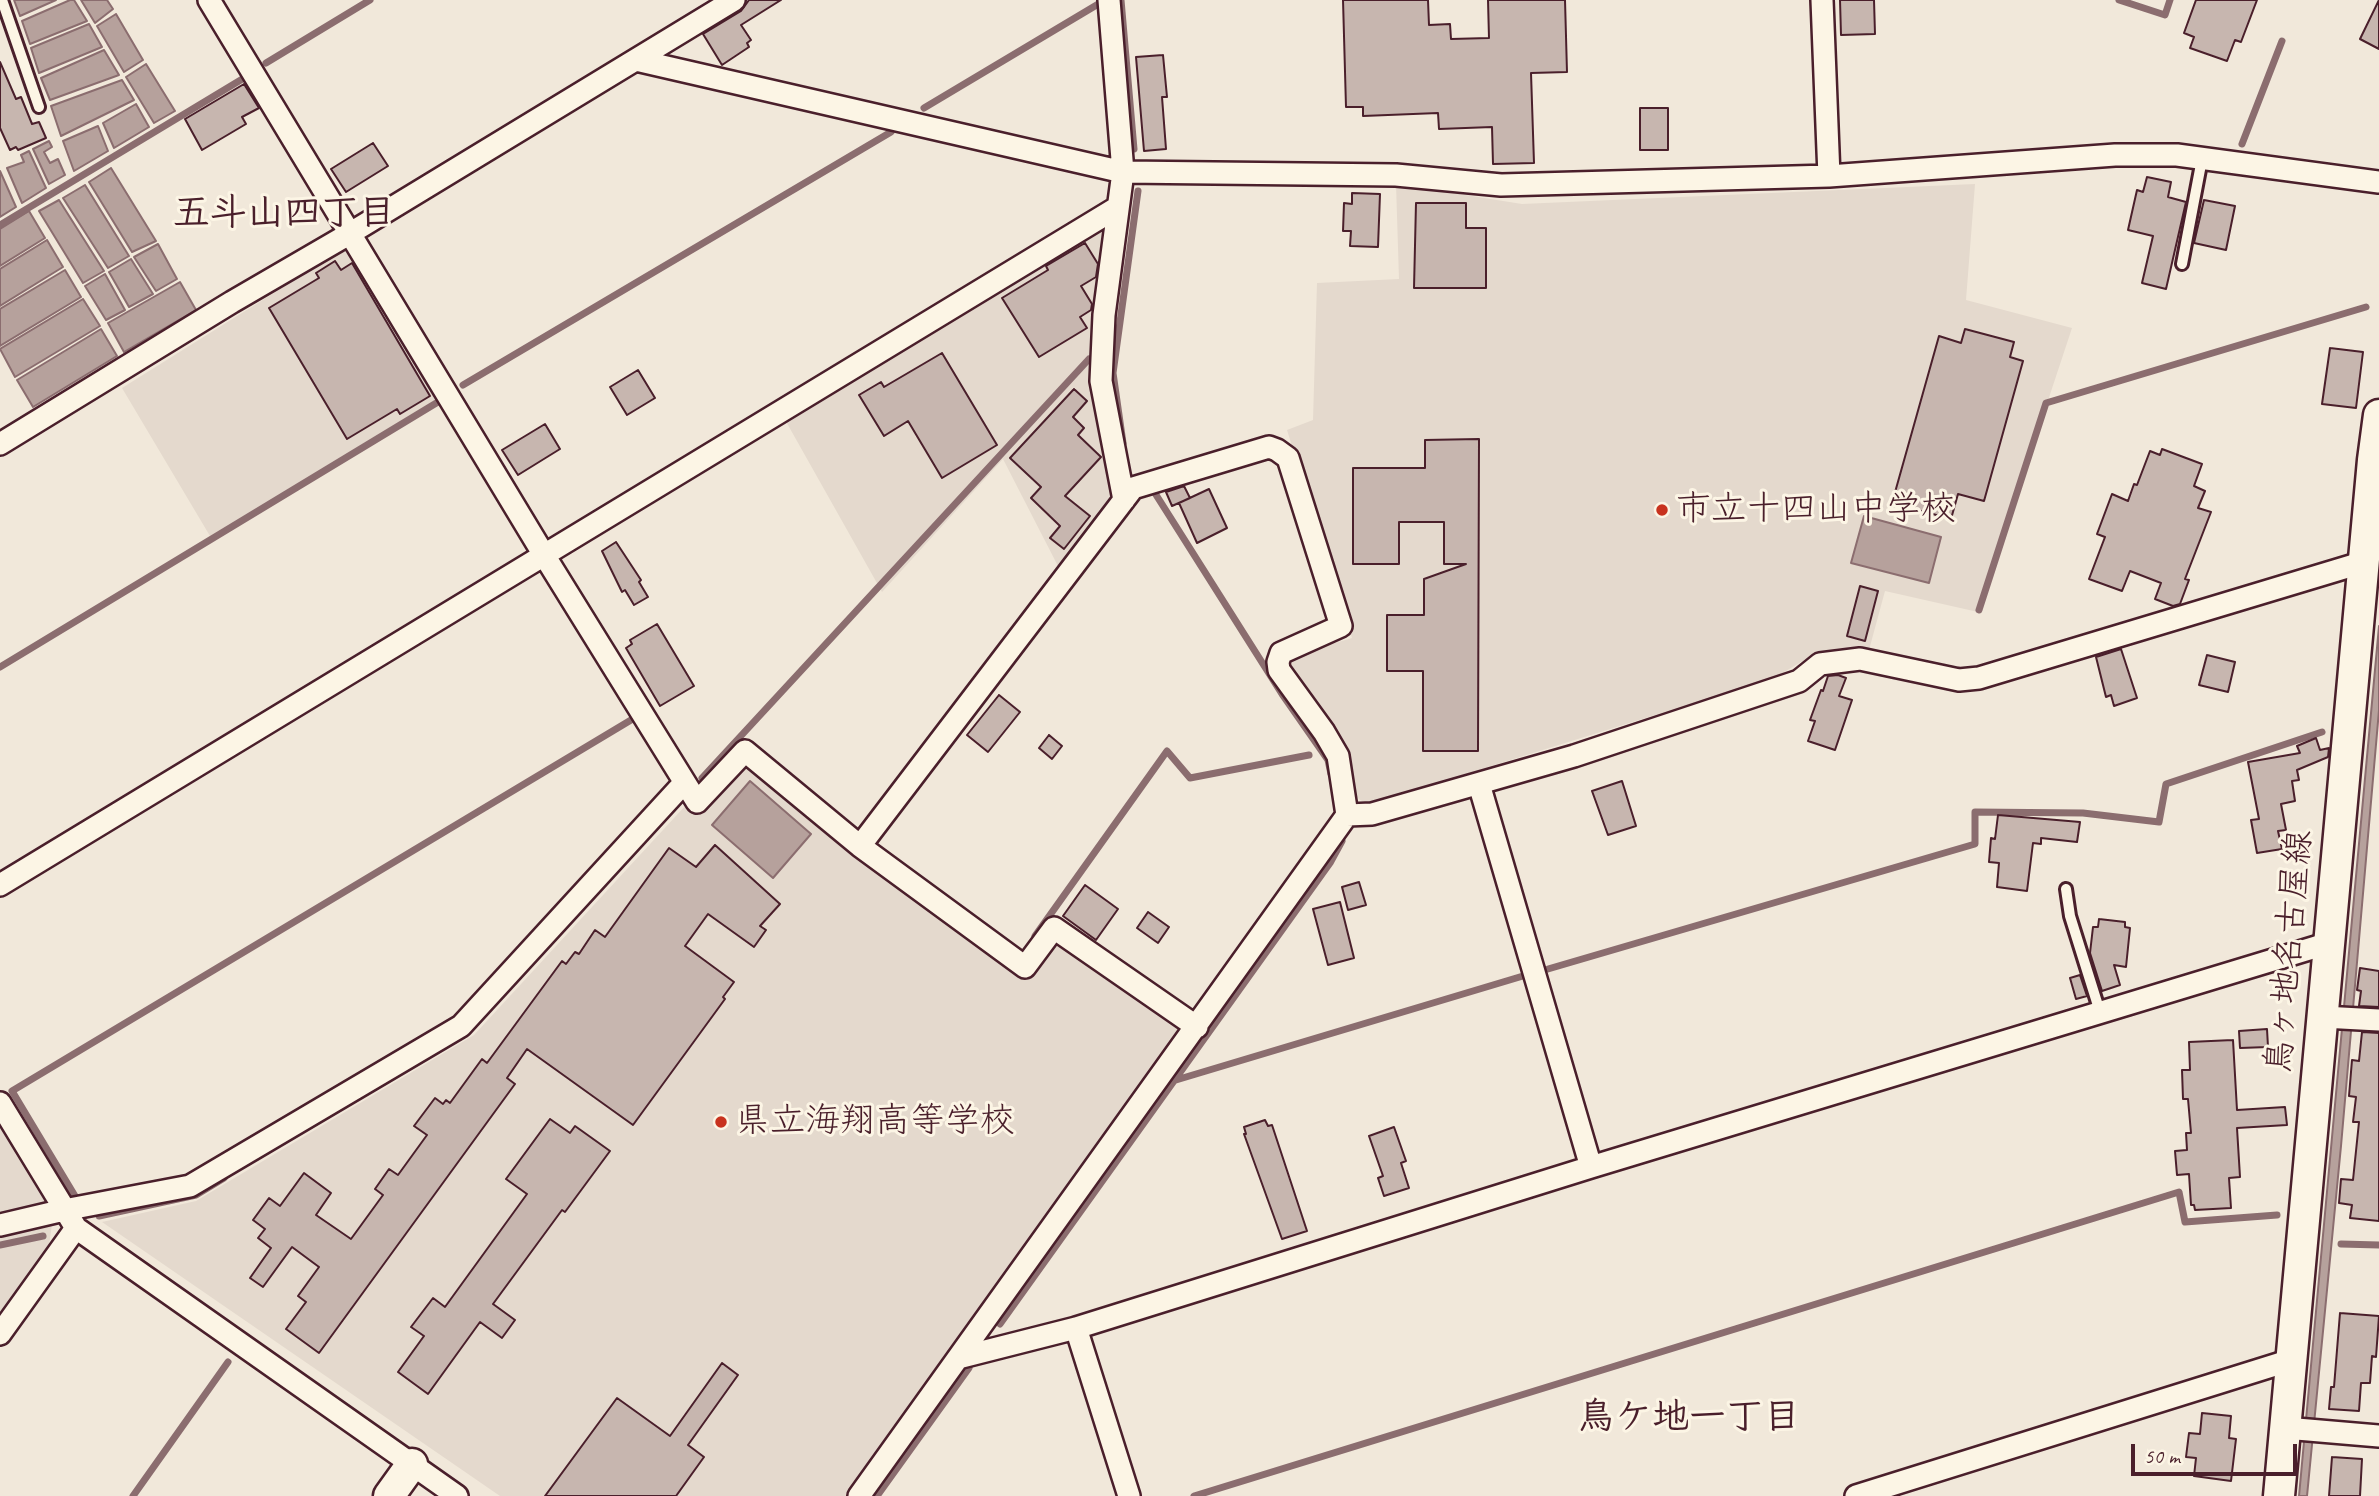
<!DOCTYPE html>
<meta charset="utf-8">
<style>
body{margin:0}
#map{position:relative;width:2379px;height:1496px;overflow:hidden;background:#f1e8da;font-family:Caveat,sans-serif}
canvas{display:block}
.scale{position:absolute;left:2131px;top:1444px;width:166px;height:32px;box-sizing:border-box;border:4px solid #4a1f2b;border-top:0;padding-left:9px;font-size:21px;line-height:24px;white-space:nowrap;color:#4a1f2b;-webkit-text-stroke:5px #fcf5e5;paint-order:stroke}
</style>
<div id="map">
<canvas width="2379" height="1496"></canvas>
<div class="scale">50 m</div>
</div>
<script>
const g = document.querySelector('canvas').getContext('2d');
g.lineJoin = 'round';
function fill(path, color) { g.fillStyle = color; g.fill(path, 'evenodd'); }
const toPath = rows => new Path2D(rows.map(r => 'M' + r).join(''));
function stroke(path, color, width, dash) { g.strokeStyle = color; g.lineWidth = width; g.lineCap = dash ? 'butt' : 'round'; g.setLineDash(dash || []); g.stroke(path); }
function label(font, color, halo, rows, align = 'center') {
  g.font = font + ' Caveat,"Klee One",sans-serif'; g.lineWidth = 6; g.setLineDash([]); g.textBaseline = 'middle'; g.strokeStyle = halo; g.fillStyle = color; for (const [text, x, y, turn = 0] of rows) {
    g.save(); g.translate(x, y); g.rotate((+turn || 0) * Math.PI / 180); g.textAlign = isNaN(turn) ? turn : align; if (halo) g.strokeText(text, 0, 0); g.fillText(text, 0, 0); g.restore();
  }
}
fill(toPath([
 [1396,184,1522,204,1975,184,1966,300,2072,328,1978,612,1885,591,1869,650,1840,648,1816,653,1774,678,1369,804,1360,800,1355,795,1346,758,1288,663,1294,655,1352,638,1287,430,1313,420,1317,283,1399,279],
 [1111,222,1091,367,1113,502,1060,570,1003,459,882,592,784,418],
 [341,251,354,255,437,399,210,536,122,388],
 [741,762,753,763,857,853,1024,979,1052,943,1064,943,1183,1025,847,1496,500,1496,102,1222,196,1201,474,1035,686,805,693,815],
 [0,1124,50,1208,0,1220],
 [52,1224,48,1253,0,1321,0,1238]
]), '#e4d9cd');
const water = toPath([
 [14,0,56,0,20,16,14,0],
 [70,0,74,0,87,21,30,44,22,21,70,0],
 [81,0,107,0,113,9,95,23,81,0],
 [116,14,143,60,124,72,97,26,116,14],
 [89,24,102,47,39,73,31,48,89,24],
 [104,50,119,75,50,100,41,78,104,50],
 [146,64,175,111,154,123,126,77,146,64],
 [122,80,134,100,61,136,51,106,122,80],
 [136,104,149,127,114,148,103,123,136,104],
 [98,126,108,151,74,171,63,141,98,126],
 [49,141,52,147,44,152,50,163,58,159,65,175,49,184,33,149,49,141],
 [29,151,46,188,22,203,7,168,24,162,21,155,29,151],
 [111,168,156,241,132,252,89,182,111,168],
 [0,171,16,207,0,217,0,171],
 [85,185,129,256,108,268,63,198,85,185],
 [59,200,104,271,83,283,39,211,59,200],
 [29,211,45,238,0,266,0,229,29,211],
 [47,240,63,267,0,306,0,269,47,240],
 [158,244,177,279,156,291,134,257,158,244],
 [131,259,153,294,129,307,109,272,131,259],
 [65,270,81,297,0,346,0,309,65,270],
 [105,274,125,310,106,320,85,286,105,274],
 [180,282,196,310,124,352,108,323,180,282],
 [83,299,100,326,15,377,0,349,83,299],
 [101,329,117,356,33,407,17,380,101,329],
 [1864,516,1941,537,1929,583,1851,563,1864,516],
 [2379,626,2379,710,2341,1146,2307,1496,2299,1496,2379,626],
 [750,781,811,834,773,878,712,825,750,781]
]);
fill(water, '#b6a19c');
stroke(water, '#8b6d6f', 2);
stroke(toPath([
 [1121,0,1134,149],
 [2119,0,2165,15,2170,0],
 [266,63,370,0],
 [924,108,1100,3],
 [2242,144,2282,41],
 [0,225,244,78],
 [463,385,891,132],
 [1123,443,1113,373,1138,191],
 [1153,490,1282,694,1328,760,1331,774],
 [1979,610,2046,403,2366,307],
 [0,667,438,402],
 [702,778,1089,359],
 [1035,936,1167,751,1190,778,1309,755],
 [1548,969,1975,844,1975,812,2083,813,2159,822,2166,784,2322,732],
 [1176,1080,1523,976],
 [78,1201,12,1091,631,720],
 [99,1216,196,1195,224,1178],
 [2341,1244,2379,1245],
 [0,1245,43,1236],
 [1000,1324,1330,863,1342,841],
 [133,1496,228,1362],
 [877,1496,969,1368],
 [1194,1496,2179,1192,2185,1222,2277,1215]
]), '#8b6d6f', 7);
const building = toPath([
 [749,0,781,0,741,25,751,40,747,43,749,47,722,65,703,34,741,11,749,0],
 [1343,0,1428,0,1429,25,1450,24,1451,39,1489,38,1488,0,1565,0,1567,72,1531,73,1534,163,1493,164,1492,127,1439,129,1438,113,1363,116,1363,107,1346,107,1343,0],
 [1840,0,1874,0,1875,34,1841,35,1840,0],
 [2196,0,2257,0,2241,42,2235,40,2227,61,2190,48,2194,37,2184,33,2196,0],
 [2379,0,2379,49,2360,39,2379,0],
 [1163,55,1167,97,1162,97,1166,149,1144,151,1136,57,1163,55],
 [0,62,16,99,21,97,32,124,39,122,46,138,18,150,16,147,10,150,0,128,0,62],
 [244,84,259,108,242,117,246,124,202,150,185,119,244,84],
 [1640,108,1668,108,1668,150,1640,150,1640,108],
 [373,143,388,166,346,192,331,169,373,143],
 [2147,177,2171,182,2168,197,2186,202,2166,289,2142,283,2153,236,2128,230,2137,190,2143,192,2147,177],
 [1352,193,1380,194,1378,247,1350,246,1351,231,1343,231,1344,203,1352,204,1352,193],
 [2204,200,2235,206,2226,250,2194,243,2204,200],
 [1416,203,1466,203,1466,228,1486,228,1486,288,1414,288,1416,203],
 [1085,243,1098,264,1096,277,1081,286,1092,304,1091,310,1080,317,1087,328,1039,357,1002,298,1048,270,1046,266,1085,243],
 [335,261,341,270,352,263,430,396,400,414,397,409,347,439,269,308,319,278,316,273,335,261],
 [1965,329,2014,342,2010,357,2023,361,1984,501,1958,494,1951,519,1892,503,1939,336,1961,343,1965,329],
 [2330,348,2363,352,2356,408,2322,404,2330,348],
 [942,353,997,445,942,478,908,421,884,436,859,395,881,382,884,387,942,353],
 [638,370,655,398,627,415,610,387,638,370],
 [1074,389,1087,401,1073,417,1084,428,1078,435,1101,457,1065,496,1090,516,1064,549,1050,538,1060,526,1031,498,1041,487,1010,458,1074,389],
 [545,424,560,449,518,475,502,450,545,424],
 [1479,439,1478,751,1423,751,1423,671,1387,671,1387,615,1424,615,1424,579,1466,564,1444,564,1444,522,1399,522,1399,564,1353,564,1353,468,1425,468,1425,440,1479,439],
 [2162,449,2202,464,2194,486,2205,491,2198,508,2211,512,2185,579,2189,580,2180,604,2173,606,2155,599,2161,583,2130,571,2122,591,2089,579,2105,537,2097,534,2112,494,2128,501,2134,484,2137,485,2150,451,2160,455,2162,449],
 [1184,486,1190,498,1172,506,1166,492,1184,486],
 [1209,489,1227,528,1197,543,1179,503,1209,489],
 [616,542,641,580,639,582,648,597,634,605,625,590,622,592,602,551,616,542],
 [1860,586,1878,591,1865,641,1847,636,1860,586],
 [657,624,694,686,660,706,626,648,632,644,630,640,657,624],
 [2121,649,2137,698,2114,706,2111,695,2106,697,2096,657,2121,649],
 [2207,655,2235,662,2228,692,2199,685,2207,655],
 [1838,675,1846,678,1839,696,1852,700,1835,750,1808,741,1815,721,1810,720,1821,690,1823,691,1828,676,1838,675],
 [999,695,1020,712,988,752,967,735,999,695],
 [1049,735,1062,746,1052,759,1039,748,1049,735],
 [2316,738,2320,750,2329,748,2328,757,2297,770,2299,780,2292,781,2295,801,2281,804,2286,830,2278,831,2282,849,2257,853,2251,820,2259,819,2248,762,2300,753,2297,746,2316,738],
 [1622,781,1636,826,1608,835,1592,791,1622,781],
 [1998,815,2080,822,2077,842,2041,838,2041,844,2033,843,2027,891,1997,887,1999,863,1989,862,1991,838,1995,839,1998,815],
 [715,845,780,904,760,926,766,930,754,947,708,914,685,946,734,982,723,997,725,999,633,1125,527,1049,507,1078,515,1084,319,1353,286,1329,306,1302,298,1296,319,1267,292,1247,263,1287,250,1278,271,1248,258,1238,265,1229,253,1220,269,1198,280,1206,304,1173,331,1193,316,1215,351,1239,383,1195,375,1189,389,1169,398,1175,427,1135,414,1126,435,1098,443,1104,446,1100,450,1103,482,1059,487,1063,562,961,566,964,575,952,579,954,595,930,605,937,669,848,696,867,715,845],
 [1359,882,1366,905,1348,910,1342,887,1359,882],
 [1085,885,1118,909,1096,940,1063,916,1085,885],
 [1340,902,1354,958,1328,965,1313,909,1340,902],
 [1148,912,1169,927,1158,943,1137,928,1148,912],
 [2099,919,2125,922,2125,927,2130,928,2126,967,2114,965,2120,985,2102,991,2090,953,2093,927,2098,927,2099,919],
 [2360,968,2379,971,2379,1007,2359,1006,2361,991,2357,990,2360,968],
 [2080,975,2087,996,2076,999,2070,978,2080,975],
 [2267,1029,2268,1047,2240,1048,2239,1031,2267,1029],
 [2362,1032,2379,1033,2379,1221,2350,1218,2352,1205,2339,1203,2341,1179,2353,1180,2359,1122,2353,1122,2356,1097,2349,1096,2352,1060,2359,1061,2362,1032],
 [2233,1040,2237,1110,2285,1107,2287,1125,2237,1128,2240,1177,2229,1178,2231,1208,2195,1210,2194,1205,2191,1205,2189,1174,2177,1175,2175,1151,2187,1150,2186,1133,2191,1133,2188,1099,2183,1099,2182,1070,2190,1070,2189,1042,2233,1040],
 [550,1119,570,1133,575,1126,610,1151,565,1212,562,1210,493,1304,515,1320,502,1338,480,1322,428,1394,398,1372,424,1336,411,1327,433,1298,445,1307,527,1194,506,1179,550,1119],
 [1265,1120,1268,1126,1272,1125,1307,1231,1282,1239,1244,1134,1246,1134,1244,1127,1265,1120],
 [1394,1127,1406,1161,1401,1163,1409,1188,1384,1196,1378,1178,1383,1176,1369,1136,1394,1127],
 [2340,1313,2379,1316,2376,1357,2372,1356,2370,1383,2361,1383,2359,1411,2329,1409,2331,1387,2334,1387,2340,1313],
 [722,1363,738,1375,688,1445,704,1457,676,1496,545,1496,617,1398,670,1436,722,1363],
 [2202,1413,2231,1416,2229,1438,2236,1439,2231,1481,2194,1476,2196,1458,2186,1457,2189,1433,2200,1434,2202,1413],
 [2332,1457,2362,1459,2360,1496,2329,1496,2332,1457]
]);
fill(building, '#c7b6af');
stroke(building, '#4a1f2b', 2);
const lane = toPath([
 [2,0,39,107],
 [2182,264,2202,159],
 [2066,889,2070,916,2100,1012]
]);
const street = toPath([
 [209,0,544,555,697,802,745,751,860,846,1025,967,1054,928,1197,1027],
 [1109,0,1123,172,1104,315,1101,381,1124,500],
 [1822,0,1829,176],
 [636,60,1123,172,1396,175,1501,185,1829,176,2115,155,2177,155,2379,182],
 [0,444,232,302,349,234,734,0],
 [1479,784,1591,1167],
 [860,846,1133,488,1269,447,1277,450,1288,458,1341,626,1281,653,1278,662,1279,670,1324,732,1338,756,1347,815],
 [0,885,1118,207],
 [2323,1017,2379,1020],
 [0,1103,76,1228,457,1496],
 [0,1225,64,1210,190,1186,461,1026,684,783],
 [1076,1328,1129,1496],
 [0,1334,76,1228],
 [958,1358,1076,1328,1591,1167,2329,943],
 [2285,1428,2379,1436],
 [859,1496,1347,815,1372,814,1574,756,1799,681,1820,664,1860,659,1959,680,1979,678,2364,562],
 [1856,1496,2291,1360]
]);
const secondary = toPath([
 [389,1496,412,1464],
 [2279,1496,2373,460,2379,415]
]);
stroke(lane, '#4a1f2b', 16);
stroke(street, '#4a1f2b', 26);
stroke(secondary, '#4a1f2b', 35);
stroke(lane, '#fcf5e5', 10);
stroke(street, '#fcf5e5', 21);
stroke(secondary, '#fcf5e5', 30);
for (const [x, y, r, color] of [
 [1662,510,7,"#c8321e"],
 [721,1122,7,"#c8321e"]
]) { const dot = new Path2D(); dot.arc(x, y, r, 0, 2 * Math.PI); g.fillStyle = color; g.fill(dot); stroke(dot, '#fcf5e5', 2.5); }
label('35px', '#4a1f2b', '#fcf5e5', [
 ["市立十四山中学校",1676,510],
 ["県立海翔高等学校",735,1122]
], 'left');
label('35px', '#4a1f2b', '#fcf5e5', [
 ["鳥ヶ地名古屋線",2290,952,-85]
]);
label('bold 37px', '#4a1f2b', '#fcf5e5', [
 ["五斗山四丁目",284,214],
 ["鳥ケ地一丁目",1689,1418]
]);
</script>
